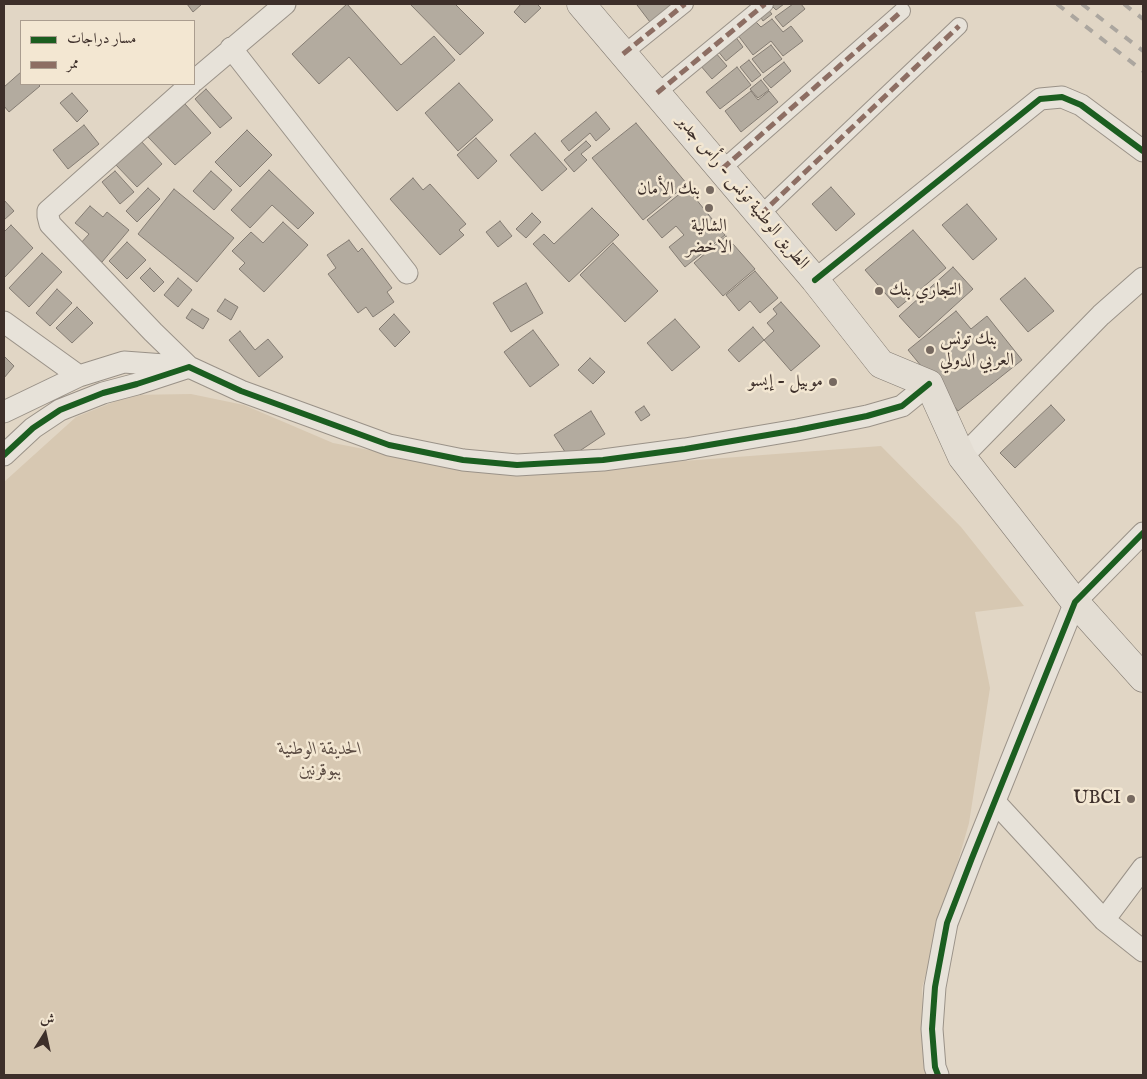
<!DOCTYPE html>
<meta charset="utf-8">
<style>
body{margin:0}
#map{position:relative;width:1147px;height:1079px;overflow:hidden;background:#e1d6c5;font-family:"IM FELL English",Amiri,serif}
canvas{display:block}
.frame{position:absolute;inset:0;border:5px solid #3d2f2a;pointer-events:none}
.legend{position:absolute;left:20px;top:20px;width:175px;height:65px;box-sizing:border-box;background:#f3e7d2;border:1px solid #aa9d8f;margin:0;padding:6px 9px;list-style:none;font-size:15px;color:#3d2f2a}
.legend li{display:flex;align-items:center;gap:10px;height:25px}
.legend b{width:25px;border:1px solid #aa9d8f}
.north{position:absolute;left:20px;top:1009px;width:50px;height:50px;-webkit-text-stroke:4px #f3e7d2;paint-order:stroke;rotate:10deg;font-size:14px;font-weight:700;line-height:20px;text-align:center;color:#3d2f2a}
.north::after{content:'';display:block;margin:auto;width:18px;height:22px;background:#3d2f2a;clip-path:polygon(50% 0,100% 100%,50% 72%,0 100%)}
</style>
<div id="map">
<canvas width="1147" height="1079"></canvas>
<div class="frame"></div>
<ul class="legend">
<li><b style="height:6px;background:#1b5e20"></b>مسار دراجات</li>
<li><b style="height:6px;background:#8d6e63"></b>ممر</li>
</ul>
<div class="north">ش</div>
</div>
<script>
const g = document.querySelector('canvas').getContext('2d');
g.lineJoin = 'round';
function fill(path, color) { g.fillStyle = color; g.fill(path, 'evenodd'); }
const toPath = rows => new Path2D(rows.map(r => 'M' + r).join(''));
function stroke(path, color, width, dash) { g.strokeStyle = color; g.lineWidth = width; g.lineCap = dash ? 'butt' : 'round'; g.setLineDash(dash || []); g.stroke(path); }
function label(font, color, halo, rows, align = 'center') {
  g.font = font + ' "IM FELL English",Amiri,serif'; g.lineWidth = 5; g.setLineDash([]); g.textBaseline = 'middle'; g.strokeStyle = halo; g.fillStyle = color; for (const [text, x, y, turn = 0] of rows) {
    g.save(); g.translate(x, y); g.rotate((+turn || 0) * Math.PI / 180); g.textAlign = isNaN(turn) ? turn : align; if (halo) g.strokeText(text, 0, 0); g.fillText(text, 0, 0); g.restore();
  }
}
fill(toPath([
 [191,394,244,405,333,443,452,466,579,469,881,446,961,527,1024,606,975,612,990,688,969,823,922,988,926,1075,4,1075,4,482,76,417,131,395]
]), '#d7c8b2');
const building = toPath([
 [187,4,202,4,193,12,187,4],
 [347,4,401,65,434,36,455,60,397,111,349,57,319,84,292,54,347,4],
 [410,4,455,4,484,33,460,55,410,4],
 [521,4,537,4,541,8,525,23,514,12,521,4],
 [639,4,673,4,653,26,637,5,639,4],
 [770,4,784,4,776,10,770,4],
 [793,4,801,4,805,9,783,27,775,17,793,4],
 [766,7,772,14,763,21,758,13,766,7],
 [772,19,783,32,791,26,803,41,783,56,771,41,753,55,737,34,755,21,761,27,772,19],
 [735,36,743,47,726,61,717,50,735,36],
 [771,45,782,59,763,73,752,59,771,45],
 [715,52,727,66,712,79,700,65,715,52],
 [749,60,761,75,752,82,740,67,749,60],
 [784,62,791,71,771,88,763,79,784,62],
 [737,67,751,85,720,109,706,92,737,67],
 [21,72,21,84,38,84,40,86,9,112,4,106,4,87,21,72],
 [761,80,769,90,758,98,750,89,761,80],
 [459,83,493,120,458,151,425,113,459,83],
 [206,89,232,118,220,128,195,99,206,89],
 [751,91,758,100,769,91,778,102,741,132,725,111,751,91],
 [72,93,88,111,77,122,60,103,72,93],
 [185,104,211,133,175,165,148,137,185,104],
 [596,112,610,129,596,141,590,133,569,151,561,141,596,112],
 [636,123,687,184,643,220,592,158,636,123],
 [84,125,99,144,68,169,53,150,84,125],
 [247,130,272,155,240,187,215,162,247,130],
 [535,133,567,169,542,191,510,155,535,133],
 [476,138,497,161,478,179,457,155,476,138],
 [141,141,162,164,137,187,116,165,141,141],
 [586,141,591,146,581,154,587,160,574,172,564,160,586,141],
 [269,170,314,213,298,229,272,205,250,228,231,210,269,170],
 [115,171,134,192,120,204,102,182,115,171],
 [211,171,232,190,214,210,193,191,211,171],
 [413,178,423,190,430,184,466,224,459,230,464,235,440,255,390,199,413,178],
 [831,187,855,214,836,231,812,204,831,187],
 [148,188,160,199,137,222,126,211,148,188],
 [687,188,725,235,685,267,669,247,684,235,676,226,662,238,647,220,687,188],
 [174,189,234,238,197,282,138,234,174,189],
 [4,200,14,211,4,220,4,200],
 [967,204,997,239,973,260,942,225,967,204],
 [90,206,103,217,107,212,129,230,102,262,80,244,89,234,75,223,90,206],
 [592,208,619,235,569,282,533,244,544,234,554,244,592,208],
 [532,213,541,222,526,238,516,229,532,213],
 [500,221,512,236,498,247,486,232,500,221],
 [283,222,308,245,264,292,239,269,245,263,232,251,251,232,263,243,283,222],
 [11,225,33,248,4,278,4,232,11,225],
 [913,230,946,268,898,308,865,270,913,230],
 [726,236,755,269,723,296,694,263,726,236],
 [349,240,358,252,362,248,392,288,387,292,394,302,373,317,366,307,358,313,328,274,336,268,327,255,349,240],
 [127,242,146,260,127,279,109,261,127,242],
 [613,243,658,291,625,322,580,275,613,243],
 [42,253,62,272,29,307,9,288,42,253],
 [953,267,973,289,919,338,899,316,953,267],
 [150,268,164,282,154,292,140,278,150,268],
 [755,271,778,298,760,313,750,301,739,311,726,295,755,271],
 [178,278,192,290,178,307,164,295,178,278],
 [1025,278,1054,311,1028,332,1000,299,1025,278],
 [526,283,543,313,511,332,493,303,526,283],
 [57,289,72,303,50,326,36,313,57,289],
 [225,299,238,307,231,320,217,311,225,299],
 [781,302,820,346,791,371,764,340,774,331,767,323,777,314,773,309,781,302],
 [77,307,93,323,72,343,56,328,77,307],
 [192,309,209,319,203,329,186,318,192,309],
 [956,311,971,329,987,316,1022,360,958,411,908,350,956,311],
 [394,314,410,332,395,347,379,329,394,314],
 [675,319,700,347,672,371,647,343,675,319],
 [753,327,764,340,739,362,728,350,753,327],
 [533,330,559,365,530,387,504,352,533,330],
 [240,331,255,350,268,339,283,357,259,377,229,340,240,331],
 [4,356,14,366,4,378,4,356],
 [590,358,605,372,593,384,578,370,590,358],
 [1051,405,1065,420,1015,468,1000,453,1051,405],
 [644,406,650,415,641,421,635,412,644,406],
 [591,411,605,434,569,458,554,435,591,411]
]);
fill(building, '#b3ab9f');
stroke(building, '#847c73', 1);
const pedestrian = toPath([
 [623,54,685,4],
 [657,93,765,4],
 [722,169,902,11],
 [760,215,959,26]
]);
const minor = toPath([
 [231,48,407,273],
 [194,81,285,4],
 [815,280,1040,99,1062,97,1081,105,1143,151],
 [4,322,79,376],
 [189,367,153,332,50,224,48,216,48,211,191,84],
 [4,412,79,376,124,362,178,366],
 [4,455,33,428,60,410,103,393,137,384,189,367,241,391,389,445,463,460,517,465,603,460,685,449,797,430,867,416,902,406,929,384],
 [962,457,1101,315,1143,278],
 [995,802,1104,920,1143,951],
 [1104,920,1143,868],
 [938,1075,935,1067,932,1029,935,987,947,923,972,858,1075,602,1143,533]
]);
const primary = toPath([
 [581,4,815,280,881,364,929,384,962,457,1075,602,1143,678]
]);
stroke(pedestrian, '#9a9288', 18);
stroke(minor, '#9a9288', 23);
stroke(primary, '#847c73', 29);
stroke(pedestrian, '#e7e2d9', 16);
stroke(minor, '#e7e2d9', 21);
stroke(primary, '#e3ddd3', 28);
stroke(toPath([
 [1057,4,1143,71],
 [1082,4,1143,51],
 [1124,4,1143,19]
]), '#aba69f', 4, [9, 9]);
stroke(toPath([
 [623,54,685,4],
 [657,93,765,4],
 [722,169,902,11],
 [760,215,959,26]
]), '#8d6e63', 5, [10, 5]);
stroke(toPath([
 [815,280,1040,99,1062,97,1081,105,1143,151],
 [4,455,33,428,60,410,103,393,137,384,189,367,241,391,389,445,463,460,517,465,603,460,685,449,797,430,867,416,902,406,929,384],
 [938,1075,935,1067,932,1029,935,987,947,923,972,858,1075,602,1143,533]
]), '#1b5e20', 6);
for (const [x, y, r, color] of [
 [710,190,5,"#766960"],
 [709,208,5,"#766960"],
 [879,291,5,"#766960"],
 [930,350,5,"#766960"],
 [833,382,5,"#766960"],
 [1131,799,5,"#766960"]
]) { const dot = new Path2D(); dot.arc(x, y, r, 0, 2 * Math.PI); g.fillStyle = color; g.fill(dot); stroke(dot, '#f3e7d2', 2); }
label('18px', '#3d2f2a', '#f3e7d2', [
 ["بنك الأمان",700,190],
 ["الشالية",709,227,"center"],
 ["الاخضر",709,248,"center"],
 ["التجاري بنك",889,291,"left"],
 ["بنك تونس",940,340,"left"],
 ["العربي الدولي",940,361,"left"],
 ["موبيل - إيسو",823,382],
 ["UBCI",1121,799]
], 'right');
label('18px', '#3d2f2a', '#f3e7d2', [
 ["الطريق الوطنية تونس - رأس جدير",742,193,50]
]);
label('italic 18px', '#5a4b42', '#f3e7d2', [
 ["الحديقة الوطنية",320,750],
 ["ببوقرنين",320,771]
]);
</script>
